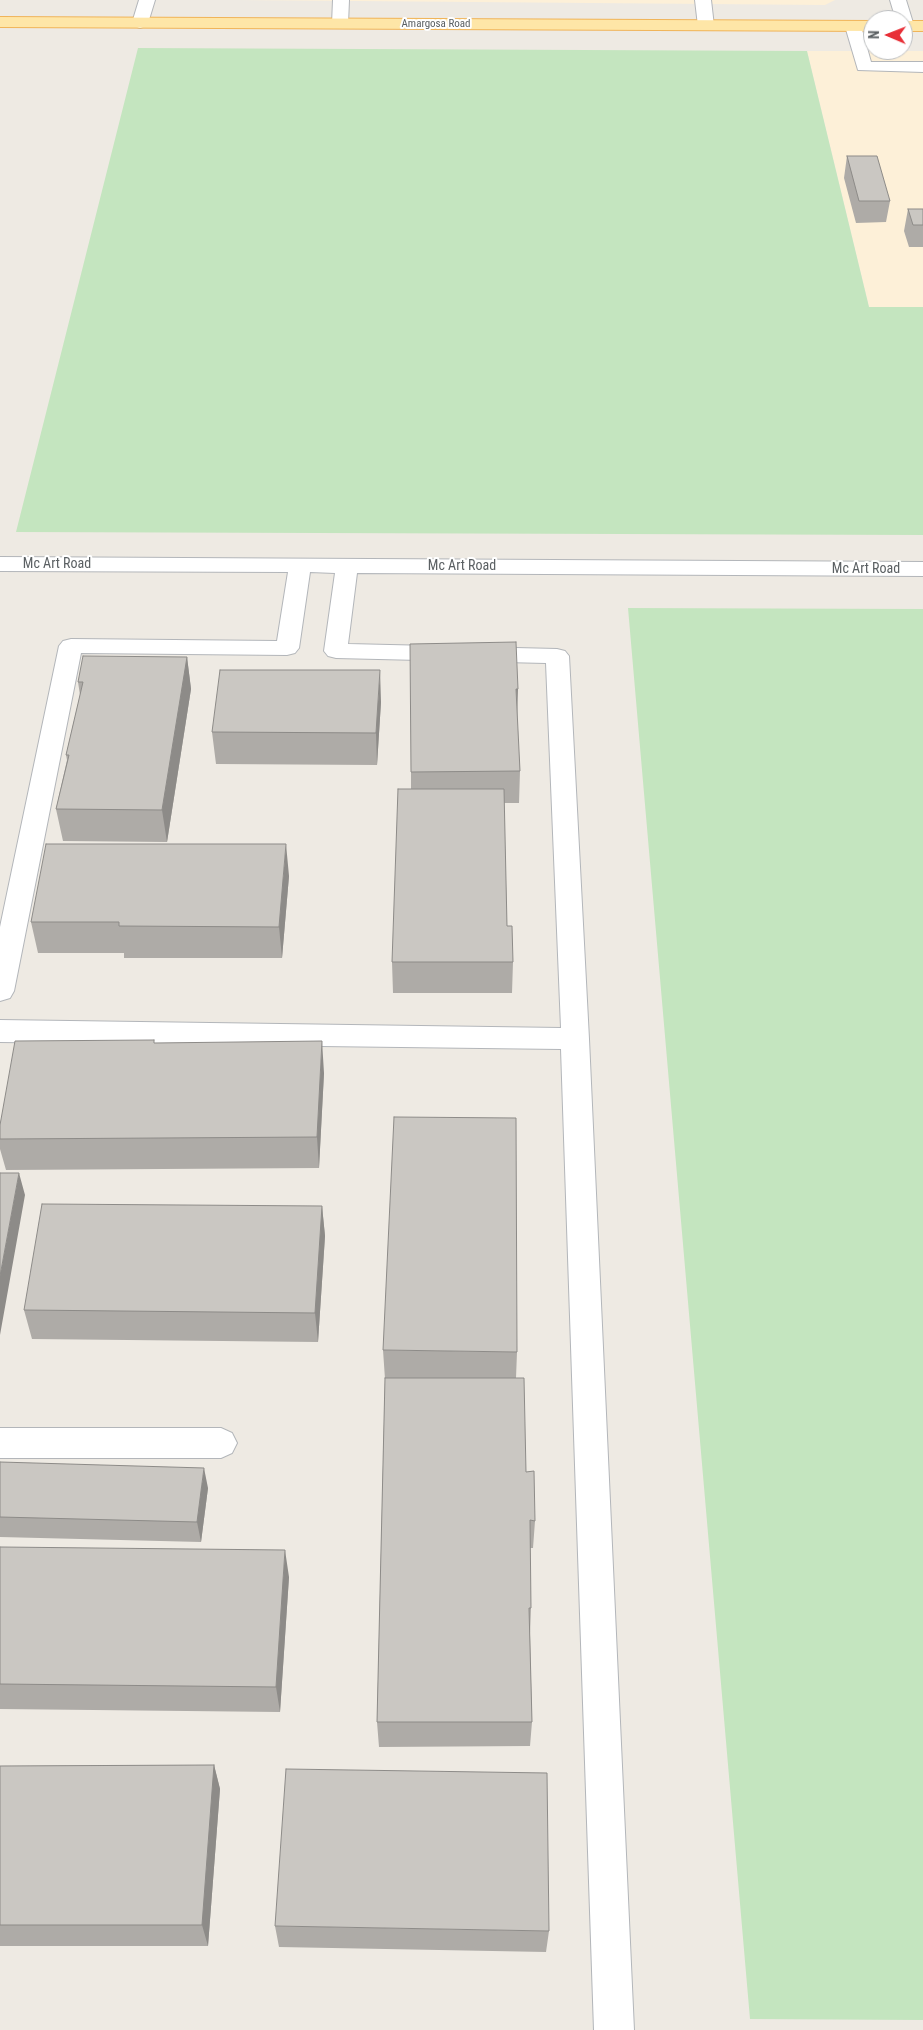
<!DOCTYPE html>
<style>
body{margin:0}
#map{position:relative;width:923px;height:2030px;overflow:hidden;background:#eeeae3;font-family:"Roboto Condensed",sans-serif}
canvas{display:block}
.north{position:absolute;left:863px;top:10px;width:50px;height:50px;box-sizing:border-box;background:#fff;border:1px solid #bdbfc1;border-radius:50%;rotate:271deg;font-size:14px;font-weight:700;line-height:20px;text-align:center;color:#5b6063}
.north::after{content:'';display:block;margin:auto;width:18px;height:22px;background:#e82f37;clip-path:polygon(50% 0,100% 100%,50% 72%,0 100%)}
</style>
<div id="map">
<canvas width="923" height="2030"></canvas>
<div class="north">N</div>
</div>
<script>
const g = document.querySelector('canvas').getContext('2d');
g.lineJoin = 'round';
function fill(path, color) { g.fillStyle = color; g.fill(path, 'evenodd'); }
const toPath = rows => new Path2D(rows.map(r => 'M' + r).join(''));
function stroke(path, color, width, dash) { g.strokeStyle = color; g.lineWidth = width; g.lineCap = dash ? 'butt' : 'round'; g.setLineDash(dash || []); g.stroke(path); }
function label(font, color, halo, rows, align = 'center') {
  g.font = font + ' "Roboto Condensed",sans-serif'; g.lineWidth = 4; g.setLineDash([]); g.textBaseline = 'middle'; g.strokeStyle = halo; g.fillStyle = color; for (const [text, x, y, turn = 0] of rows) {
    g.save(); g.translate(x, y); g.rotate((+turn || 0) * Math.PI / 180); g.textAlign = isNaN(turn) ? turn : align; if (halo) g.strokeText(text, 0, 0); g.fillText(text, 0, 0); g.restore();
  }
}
fill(toPath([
 [238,0,835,0,825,5],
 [807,51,923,51,923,307,869,307]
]), '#fdf0d8');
fill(toPath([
 [138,48,807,51,869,307,923,307,923,535,16,532],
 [628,608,923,609,923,2020,750,2019]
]), '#c4e5bf');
const minor = toPath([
 [139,0,155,0,148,23,146,26,140,28,134,26,132,23,139,0],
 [333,0,349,0,348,24,346,27,334,27,332,24,333,0],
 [695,0,711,0,714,26,712,29,700,29,698,26,695,0],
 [890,0,906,0,914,26,912,29,903,30,903,20,896,20,890,0],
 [853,21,859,23,861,26,871,62,923,62,923,72,858,70,845,26,847,23,853,21],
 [0,557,923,562,923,576,357,573,348,644,557,649,565,651,569,656,589,1039,634,2030,594,2030,561,1049,0,1042,0,1020,561,1028,546,663,336,658,328,656,324,651,335,573,310,572,299,648,295,653,287,655,81,653,14,991,10,998,0,1001,0,927,59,646,63,641,71,639,277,641,288,572,0,571,0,557],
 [0,1428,221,1428,232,1433,237,1443,232,1453,221,1458,0,1458,0,1428]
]);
const major = toPath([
 [0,17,873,21,873,31,0,27,0,17],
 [903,21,923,21,923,31,903,31,903,21]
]);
stroke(minor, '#b3b6ba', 2);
stroke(major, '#f0b459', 2);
fill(minor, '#fff');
fill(major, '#fee6a7');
fill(toPath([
 [847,156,890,201,886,222,856,223,844,178],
 [908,209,923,209,923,247,909,247,904,231],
 [187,657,191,689,167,842,63,841,56,809,67,760,66,755,80,695,78,682],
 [381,702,377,765,216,764,212,732],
 [517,719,520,771,519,803,504,803,507,926,513,962,512,993,393,993,392,962,411,789,411,772],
 [289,876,282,958,124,958,124,953,38,953,31,922],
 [324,1073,319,1168,6,1170,0,1149,0,1125],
 [322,1206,325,1236,318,1342,32,1339,24,1310],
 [383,1350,517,1352,516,1378,526,1472,535,1521,533,1548,530,1548,531,1608,530,1634,532,1722,530,1746,379,1747,377,1722,385,1379],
 [0,1462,208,1488,201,1542,0,1537],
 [0,1547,289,1577,280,1712,0,1709],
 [214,1765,220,1789,208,1946,0,1946,0,1766],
 [275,1926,549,1931,546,1952,279,1947]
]), '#aeaba7');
fill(toPath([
 [187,657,191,689,167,842,162,810],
 [380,670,381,702,377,765,376,733],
 [516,689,518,689,517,721],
 [286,844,289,876,282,958,279,927],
 [322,1041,324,1073,319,1168,317,1137],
 [19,1173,25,1195,0,1335,0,1276],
 [322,1206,325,1236,318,1342,315,1313],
 [204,1468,208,1488,201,1542,197,1522],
 [285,1550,289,1577,280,1712,276,1687],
 [214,1765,220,1789,208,1946,202,1925]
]), '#8d8b88');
const building = toPath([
 [847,156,877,156,890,201,859,201,847,156],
 [908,209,923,209,923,225,913,225,908,209],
 [516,642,518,689,516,689,520,771,411,772,410,644,516,642],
 [83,656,187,657,162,810,56,809,69,755,66,755,83,682,78,682,83,656],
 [220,670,380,670,376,733,212,732,220,670],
 [398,789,504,789,507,926,512,926,513,962,392,962,398,789],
 [46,844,286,844,279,927,119,926,119,922,31,922,46,844],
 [154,1040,154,1043,322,1041,317,1137,0,1139,0,1125,15,1041,154,1040],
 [394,1117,516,1118,517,1352,383,1350,394,1117],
 [0,1173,19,1173,0,1276,0,1173],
 [42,1204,322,1206,315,1313,24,1310,42,1204],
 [385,1378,524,1378,526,1472,534,1471,535,1521,530,1520,531,1608,529,1608,532,1722,377,1722,385,1378],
 [0,1462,204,1468,197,1522,0,1517,0,1462],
 [0,1547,285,1550,276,1687,0,1684,0,1547],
 [214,1765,202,1925,0,1925,0,1766,214,1765],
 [286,1769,547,1773,549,1931,275,1926,286,1769]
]);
fill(building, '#cac7c2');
stroke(building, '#8d8b88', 1);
label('11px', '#5b6063', '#fff', [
 ["Amargosa Road",436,24]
]);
label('14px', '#5b6063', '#fff', [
 ["Mc Art Road",57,564],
 ["Mc Art Road",462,566],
 ["Mc Art Road",866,569]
]);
</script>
